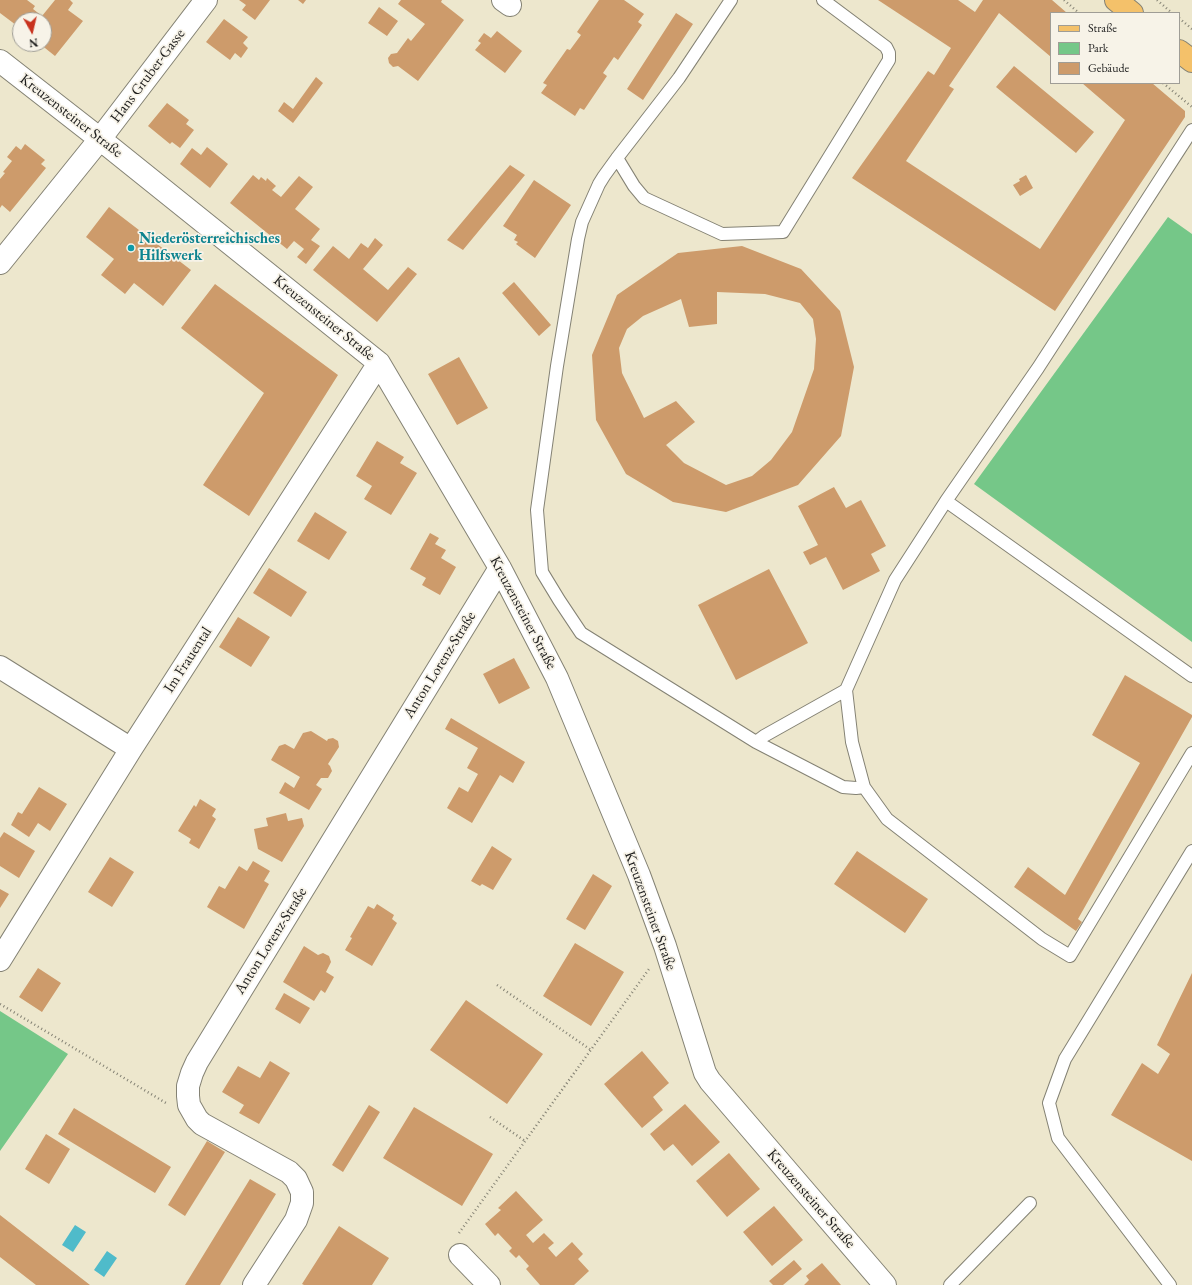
<!DOCTYPE html>
<meta charset="utf-8">
<style>
body{margin:0}
#map{position:relative;width:1192px;height:1285px;overflow:hidden;background:#ede7cd;font-family:"EB Garamond",serif}
canvas{display:block}
.legend{position:absolute;left:1050px;top:12px;width:130px;height:72px;box-sizing:border-box;background:#f7f3e8;border:1px solid #9f9d96;margin:0;padding:5px 7px;list-style:none;font-size:12px;color:#1c1c1c}
.legend li{display:flex;align-items:center;gap:8px;height:20px}
.legend b{width:20px;border:1px solid #9f9d96}
.north{position:absolute;left:12px;top:12px;width:40px;height:40px;box-sizing:border-box;background:#f7f3e8;border:1px solid #9f9d96;border-radius:50%;rotate:172deg;font-size:11px;font-weight:700;line-height:16px;text-align:center;color:#1c1c1c}
.north::after{content:'';display:block;margin:auto;width:14px;height:18px;background:#c8321e;clip-path:polygon(50% 0,100% 100%,50% 72%,0 100%)}
</style>
<div id="map">
<canvas width="1192" height="1285"></canvas>
<ul class="legend">
<li><b style="height:5px;background:#f4c16a"></b>Straße</li>
<li><b style="height:11px;background:#75c788"></b>Park</li>
<li><b style="height:11px;background:#cd9b6b"></b>Gebäude</li>
</ul>
<div class="north">N</div>
</div>
<script>
const g = document.querySelector('canvas').getContext('2d');
g.lineJoin = 'round';
function fill(path, color) { g.fillStyle = color; g.fill(path, 'evenodd'); }
const toPath = rows => new Path2D(rows.map(r => 'M' + r).join(''));
function stroke(path, color, width, dash) { g.strokeStyle = color; g.lineWidth = width; g.lineCap = dash ? 'butt' : 'round'; g.setLineDash(dash || []); g.stroke(path); }
function label(font, color, halo, rows, align = 'center') {
  g.font = font + ' "EB Garamond",serif'; g.lineWidth = 3.5; g.setLineDash([]); g.textBaseline = 'middle'; g.strokeStyle = halo; g.fillStyle = color; for (const [text, x, y, turn = 0] of rows) {
    g.save(); g.translate(x, y); g.rotate((+turn || 0) * Math.PI / 180); g.textAlign = isNaN(turn) ? turn : align; if (halo) g.strokeText(text, 0, 0); g.fillText(text, 0, 0); g.restore();
  }
}
fill(toPath([
 [1168,217,1192,234,1192,642,974,484],
 [0,1011,68,1054,0,1151]
]), '#75c788');
fill(toPath([
 [75,1225,86,1232,73,1252,62,1245],
 [107,1251,117,1258,104,1277,94,1270]
]), '#4fbbca');
fill(toPath([
 [0,0,27,0,35,6,33,9,42,16,55,0,70,0,73,3,68,10,83,21,55,56,40,44,44,44,44,20,20,20,20,28,0,13],
 [239,0,270,0,255,20,242,10,246,5],
 [298,0,306,0,303,4],
 [401,0,442,0,441,2,464,20,418,81,398,66,393,67,389,63,388,58,391,54,397,53,408,38,411,41,425,24,398,4],
 [599,0,624,0,644,14,638,22,642,25,618,60,614,57,603,73,607,76,584,110,580,108,575,116,541,93,547,85,543,83,567,49,570,50,581,35,577,32],
 [878,0,958,0,975,12,983,0,1052,0,1067,13,1051,13,1051,57,999,13,949,86,954,89,906,161,1040,249,1125,120,1082,83,1152,83,1185,111,1185,117,1055,311,852,178,928,71,934,75,951,48],
 [379,7,398,21,387,36,368,23],
 [676,13,693,24,643,100,627,89],
 [224,19,248,37,243,43,248,48,241,58,235,53,230,60,206,42],
 [497,31,522,51,505,73,475,50,481,43,478,41,484,33,491,38],
 [1014,66,1094,132,1076,153,996,87],
 [316,77,323,83,293,123,278,111,284,102,293,109],
 [167,103,189,120,186,124,194,130,180,148,172,142,170,144,148,126],
 [25,144,45,160,41,164,46,168,10,212,2,205,0,208,0,179,5,173,3,172,12,161,7,157,16,146,21,150],
 [207,147,228,164,210,188,180,164,192,148,201,155],
 [510,165,525,175,463,250,447,240],
 [253,175,259,180,261,177,266,181,267,178,276,186,272,190,281,197,299,176,313,187,295,209,320,229,311,240,320,246,306,264,297,257,304,249,294,241,287,249,230,203],
 [1026,175,1033,188,1020,196,1013,185,1020,181,1019,179],
 [534,180,571,205,535,258,516,244,518,242,514,240,517,235,503,226],
 [109,207,191,270,163,306,134,283,125,294,101,275,114,259,86,237],
 [375,238,383,245,363,269,388,290,408,267,417,274,377,322,313,270,333,246,349,259,361,243,368,248],
 [742,246,801,269,840,311,854,367,841,436,798,485,726,512,673,502,626,474,596,420,592,355,617,295,678,253],
 [717,292,765,294,800,303,813,319,816,339,814,369,792,432,771,460,752,476,726,485,684,463,666,445,695,422,676,401,644,418,622,373,619,348,627,329,643,316,681,299,689,327,717,324],
 [514,282,551,325,539,336,502,293],
 [215,284,338,375,249,516,203,485,264,393,181,328],
 [459,357,488,408,457,425,428,374],
 [377,441,404,457,400,463,417,473,391,515,364,499,372,486,356,476],
 [834,487,846,508,861,500,886,546,871,554,880,571,843,590,826,557,810,565,803,552,818,545,798,506],
 [315,512,347,532,329,560,297,541],
 [430,533,439,538,435,544,446,550,441,558,456,567,440,595,422,585,426,578,410,569],
 [269,568,307,592,291,617,253,593],
 [769,569,808,643,736,680,698,605],
 [238,617,270,637,251,667,219,647],
 [514,658,530,688,499,704,483,674],
 [1125,675,1192,715,1192,717,1078,919,1082,922,1076,931,1014,887,1028,867,1065,895,1140,763,1092,735],
 [451,718,525,762,513,783,500,775,472,823,447,808,459,787,468,792,478,774,467,768,478,748,445,729],
 [311,731,327,741,328,739,333,738,338,741,339,747,328,764,330,766,332,771,328,778,321,778,316,785,322,789,309,810,279,793,285,782,294,788,300,777,271,760,279,746,285,744,294,749,303,733],
 [39,787,67,804,50,831,38,823,29,837,11,825,18,812,22,814],
 [200,799,216,809,212,816,216,819,199,849,189,843,191,839,178,831,194,805,196,807],
 [286,813,288,821,302,818,304,826,282,862,258,849,254,829,268,826,266,818],
 [4,832,35,851,19,878,0,866,0,838],
 [492,846,512,859,493,890,482,884,480,886,471,881],
 [857,851,928,899,905,933,834,884],
 [110,857,134,872,112,907,88,892],
 [253,861,270,871,264,881,269,884,244,929,207,907,219,886,225,889,239,866,247,871],
 [593,874,612,886,585,930,566,919],
 [0,889,9,894,0,908],
 [377,904,394,915,392,919,397,923,372,966,345,950,352,938,350,937,368,906,374,909],
 [575,943,624,972,591,1026,543,996],
 [304,946,318,955,323,953,329,956,331,962,326,972,334,977,325,993,321,990,314,1001,283,982],
 [38,968,61,983,42,1012,19,997],
 [1192,973,1192,1161,1111,1115,1142,1063,1158,1074,1170,1054,1157,1045],
 [284,993,310,1008,300,1024,275,1009],
 [466,1000,543,1054,507,1104,430,1050],
 [642,1051,669,1083,653,1097,663,1110,642,1128,604,1084],
 [270,1061,290,1073,259,1124,239,1113,244,1105,222,1092,238,1066,260,1078],
 [685,1104,720,1142,692,1166,673,1144,664,1151,650,1134],
 [369,1105,380,1112,343,1172,332,1165],
 [414,1107,493,1154,462,1206,383,1158],
 [74,1108,171,1167,155,1193,58,1134],
 [46,1134,70,1149,49,1184,25,1169],
 [207,1141,225,1152,185,1216,168,1205],
 [729,1153,760,1189,727,1217,696,1181],
 [250,1179,276,1194,220,1285,185,1285],
 [516,1191,543,1220,526,1235,533,1243,544,1233,554,1243,548,1248,556,1257,572,1242,583,1254,578,1259,589,1271,574,1285,540,1285,526,1269,529,1266,519,1255,516,1258,509,1251,512,1248,498,1233,495,1236,485,1224,501,1210,498,1208],
 [774,1206,803,1240,772,1266,743,1232],
 [0,1215,90,1285,36,1285,0,1257],
 [339,1226,389,1258,372,1285,304,1285,302,1284],
 [794,1260,802,1269,783,1285,773,1285,769,1281],
 [822,1263,841,1285,804,1285,809,1280,806,1276]
]), '#cd9b6b');
const service = toPath([
 [731,0,679,78,617,158,604,176,599,184,582,222,578,239,557,366,537,510,542,572,559,600,581,633,756,742,843,787,856,788,864,787],
 [1192,130,1038,368,946,501,895,580,846,690,852,742,864,787,887,819,1042,939,1070,956,1192,753],
 [617,158,634,186,644,198,722,234,783,232,889,60,889,53,886,47,823,0],
 [946,501,1192,676],
 [756,742,764,736,846,690],
 [950,1285,1030,1203],
 [1170,1285,1058,1138,1049,1103,1065,1059,1192,851]
]);
const minor = toPath([
 [503,0,510,5],
 [0,61,100,139,379,363,500,568,557,678,639,875,665,946,705,1073,710,1081,885,1285],
 [0,263,100,139,206,0],
 [0,667,131,749],
 [0,960,131,749,379,363],
 [460,1255,489,1285],
 [254,1285,296,1220,302,1203,302,1192,296,1179,289,1172,202,1124,197,1119,189,1105,188,1096,188,1086,192,1073,197,1062,500,568]
]);
const primary = toPath([
 [1116,0,1132,13],
 [1179,51,1192,61]
]);
stroke(service, '#848274', 14);
stroke(minor, '#848274', 24);
stroke(primary, '#848274', 24);
stroke(toPath([
 [1064,0,1079,13],
 [1157,0,1172,13],
 [1179,18,1192,29],
 [1163,83,1192,107],
 [497,985,591,1050],
 [0,1004,166,1103],
 [490,1117,525,1141],
 [459,1233,649,969]
]), '#848274', 2.5, [1, 3]);
stroke(service, '#fff', 12);
stroke(minor, '#fff', 22);
stroke(primary, '#f4c16a', 22);
for (const [x, y, r, color] of [
 [131,248,4,"#0f9aa8"]
]) { const dot = new Path2D(); dot.arc(x, y, r, 0, 2 * Math.PI); g.fillStyle = color; g.fill(dot); stroke(dot, '#f7f3e8', 1.5); }
label('15px', '#1c1c1c', '#f7f3e8', [
 ["Hans Gruber-Gasse",148,76,-53],
 ["Kreuzensteiner Straße",71,116,38],
 ["Kreuzensteiner Straße",324,318,39],
 ["Kreuzensteiner Straße",523,613,62],
 ["Im Frauental",188,660,-57],
 ["Anton Lorenz-Straße",440,665,-58],
 ["Kreuzensteiner Straße",650,911,70],
 ["Anton Lorenz-Straße",271,941,-58],
 ["Kreuzensteiner Straße",811,1199,49]
]);
label('bold 15px', '#0d838f', '#f7f3e8', [
 ["Niederösterreichisches",139,239],
 ["Hilfswerk",139,256]
], 'left');
</script>
